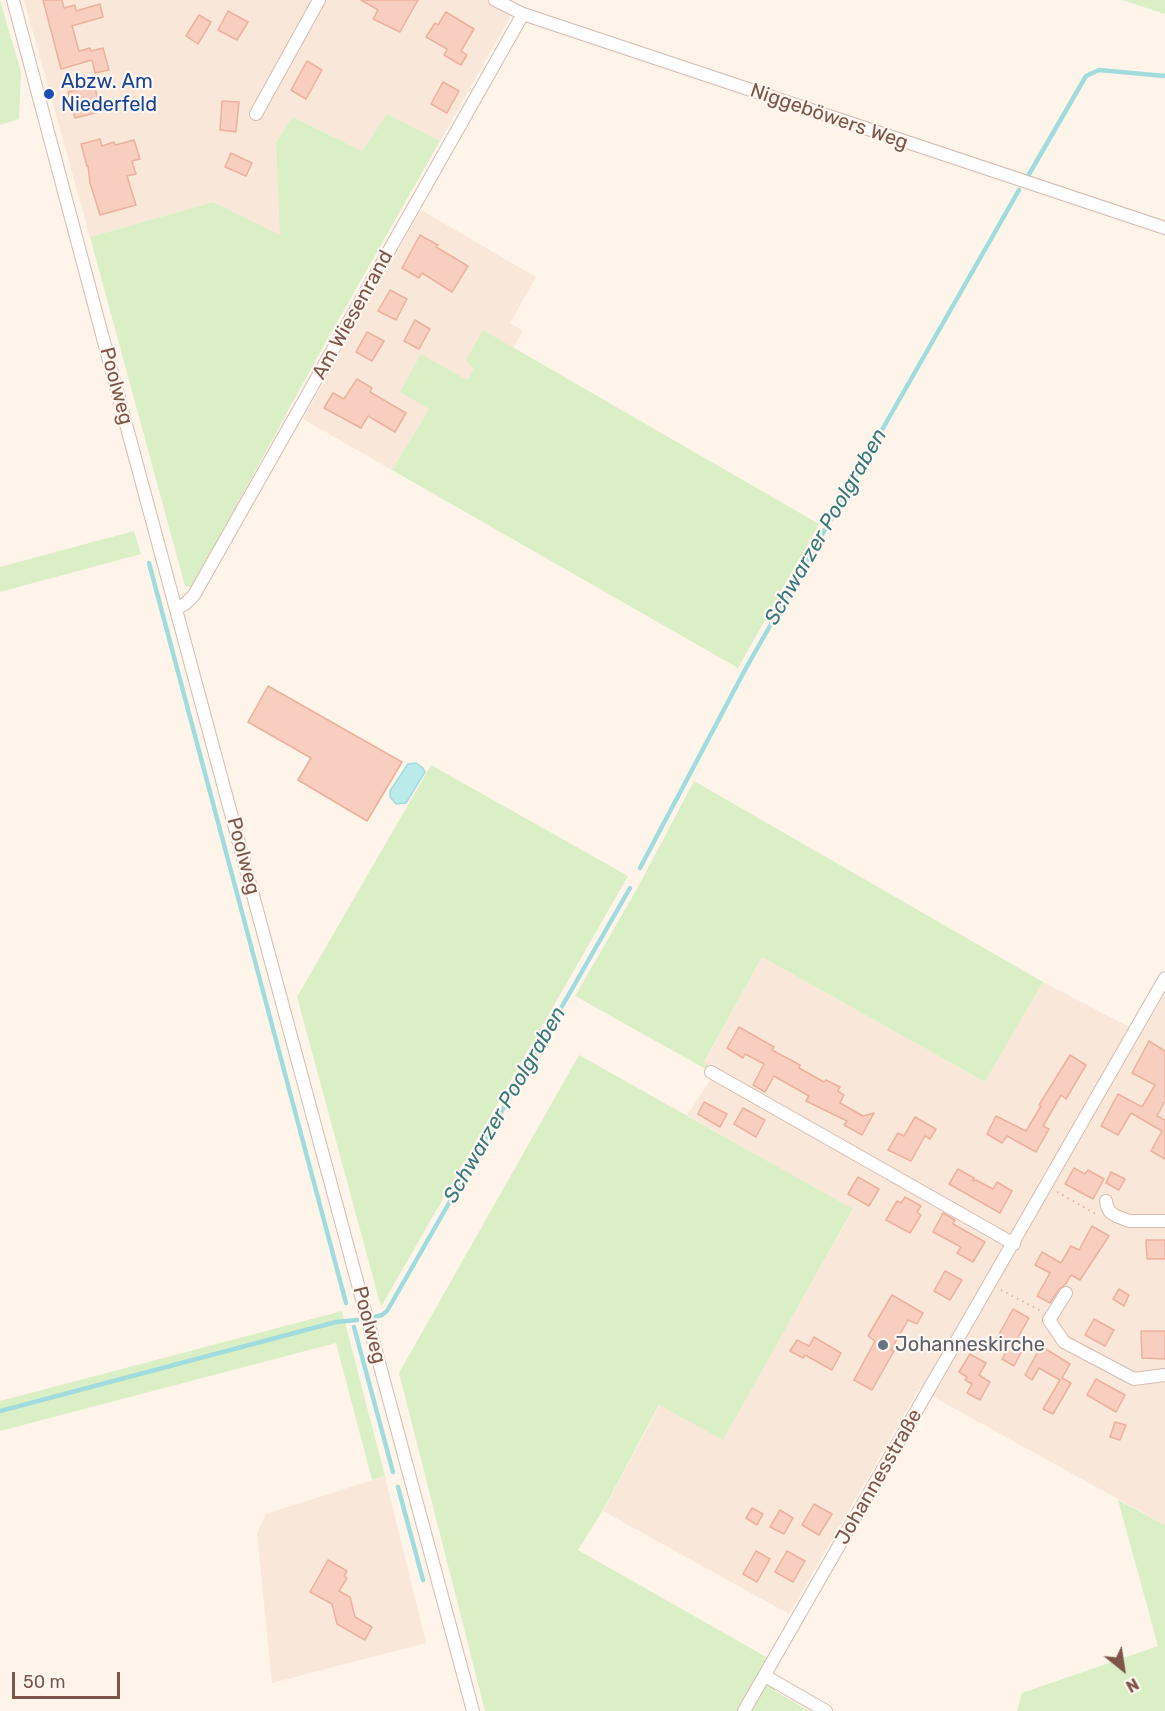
<!DOCTYPE html>
<meta charset="utf-8">
<style>
body{margin:0}
#map{position:relative;width:1165px;height:1711px;overflow:hidden;background:#fef4ea;font-family:Rubik,sans-serif}
canvas{display:block}
.north{position:absolute;left:1093px;top:1639px;width:60px;height:60px;-webkit-text-stroke:4px #fff8f2;paint-order:stroke;rotate:150deg;font-size:16px;font-weight:700;line-height:24px;text-align:center;color:#7d5549}
.north::after{content:'';display:block;margin:auto;width:21px;height:27px;background:#7d5549;clip-path:polygon(50% 0,100% 100%,50% 72%,0 100%)}
.scale{position:absolute;left:12px;top:1672px;width:108px;height:27px;box-sizing:border-box;border:3px solid #7d5549;border-top:0;padding-left:8px;font-size:18px;line-height:21px;white-space:nowrap;color:#7d5549;-webkit-text-stroke:4px #fff8f2;paint-order:stroke}
</style>
<div id="map">
<canvas width="1165" height="1711"></canvas>
<div class="north">N</div>
<div class="scale">50 m</div>
</div>
<script>
const g = document.querySelector('canvas').getContext('2d');
g.lineJoin = 'round';
function fill(path, color) { g.fillStyle = color; g.fill(path, 'evenodd'); }
const toPath = rows => new Path2D(rows.map(r => 'M' + r).join(''));
function stroke(path, color, width, dash) { g.strokeStyle = color; g.lineWidth = width; g.lineCap = dash ? 'butt' : 'round'; g.setLineDash(dash || []); g.stroke(path); }
function label(font, color, halo, rows, align = 'center') {
  g.font = font + ' Rubik,sans-serif'; g.lineWidth = 4.5; g.setLineDash([]); g.textBaseline = 'middle'; g.strokeStyle = halo; g.fillStyle = color; for (const [text, x, y, turn = 0] of rows) {
    g.save(); g.translate(x, y); g.rotate((+turn || 0) * Math.PI / 180); g.textAlign = isNaN(turn) ? turn : align; if (halo) g.strokeText(text, 0, 0); g.fillText(text, 0, 0); g.restore();
  }
}
fill(toPath([
 [24,0,512,0,518,3,440,141,387,115,362,151,293,117,276,142,281,236,213,202,90,237],
 [421,210,536,277,510,323,523,331,513,348,483,330,474,369,467,380,421,355,429,409,392,470,303,419],
 [762,957,985,1082,1043,982,1141,1033,1165,991,1165,1525,919,1389,789,1614,603,1511,660,1405,723,1439,853,1210,687,1115,711,1079,708,1077,704,1063],
 [385,1476,426,1643,272,1683,257,1533,266,1514]
]), '#f9e8da');
fill(toPath([
 [0,0,21,72,19,119,0,125],
 [1122,0,1165,0,1165,14],
 [387,114,440,141,318,356,192,587,185,586,90,237,213,202,280,235,276,142,293,117,362,151],
 [483,330,819,524,738,668,392,470,429,409,400,392,421,354,467,380,474,369,466,360],
 [134,531,141,554,0,592,0,567],
 [431,765,628,876,381,1307,297,997],
 [694,781,1043,982,985,1082,762,957,704,1062,713,1068,711,1072,575,996,638,887],
 [579,1055,853,1209,723,1440,659,1405,603,1510,578,1550,768,1658,775,1691,809,1711,485,1711,399,1373],
 [342,1311,385,1476,372,1480,336,1343,0,1431,0,1401],
 [1118,1500,1165,1525,1165,1711,1017,1711,1022,1693,1158,1646]
]), '#dbefc6');
const water = toPath([
 [416,763,423,768,425,772,406,803,396,804,390,797,390,791,408,764,416,763]
]);
fill(water, '#bbeaeb');
stroke(water, '#a0dcde', 1.5);
stroke(toPath([
 [1028,176,1086,76,1099,70,1165,76],
 [149,563,346,1303],
 [640,868,746,668,1019,190],
 [375,1317,382,1315,387,1311,630,888],
 [354,1327,393,1472],
 [0,1411,336,1322,357,1320],
 [398,1487,423,1580]
]), '#a0dcde', 4.5);
const building = toPath([
 [43,0,62,0,64,8,75,5,76,11,100,4,103,17,72,26,79,51,90,48,91,51,103,48,109,70,95,73,92,60,61,69,43,0],
 [361,0,418,0,400,32,373,19,378,10,361,0],
 [228,11,248,22,237,40,218,30,228,11],
 [446,12,474,29,461,51,467,55,461,65,444,55,447,49,426,37,435,23,438,25,446,12],
 [199,15,211,22,198,44,186,36,199,15],
 [307,61,322,70,306,99,291,90,307,61],
 [443,82,459,91,447,113,431,104,443,82],
 [94,85,99,103,97,103,99,112,75,118,68,92,94,85],
 [222,101,239,102,236,132,220,130,222,101],
 [100,139,102,146,114,142,115,145,134,140,140,159,132,161,136,174,127,176,136,205,100,215,90,183,88,166,87,166,81,144,100,139],
 [231,153,252,163,246,176,225,167,231,153],
 [420,235,438,245,436,247,468,266,452,292,422,273,419,278,402,268,420,235],
 [390,290,407,299,396,320,378,311,390,290],
 [415,320,430,329,419,349,404,341,415,320],
 [367,332,384,341,372,361,356,352,367,332],
 [357,379,372,388,370,392,406,413,395,432,368,416,361,428,324,408,333,393,344,399,357,379],
 [268,686,402,762,367,821,298,780,311,758,248,722,268,686],
 [739,1027,774,1047,772,1050,800,1065,799,1068,824,1082,826,1080,840,1087,838,1091,844,1095,840,1103,863,1116,874,1113,862,1135,844,1125,847,1121,806,1101,809,1096,774,1076,765,1092,753,1085,764,1064,745,1054,743,1058,727,1048,739,1027],
 [1149,1041,1165,1051,1165,1101,1157,1116,1165,1120,1165,1159,1151,1151,1162,1131,1131,1113,1118,1135,1101,1126,1118,1094,1142,1107,1155,1085,1132,1073,1149,1041],
 [1070,1055,1086,1065,1066,1099,1061,1095,1043,1126,1049,1129,1036,1152,1007,1136,1002,1143,987,1134,996,1116,1026,1131,1041,1106,1039,1105,1070,1055],
 [704,1102,727,1114,720,1127,698,1114,704,1102],
 [743,1108,765,1120,756,1137,734,1124,743,1108],
 [915,1117,936,1129,930,1139,925,1136,911,1161,888,1150,898,1133,904,1136,915,1117],
 [1074,1168,1085,1174,1088,1170,1104,1179,1093,1199,1065,1184,1074,1168],
 [958,1169,974,1178,973,1181,976,1180,993,1189,997,1182,1012,1191,1000,1213,949,1184,958,1169],
 [1111,1172,1125,1179,1119,1190,1106,1183,1111,1172],
 [858,1177,879,1189,869,1206,848,1194,858,1177],
 [905,1197,921,1206,917,1212,921,1215,910,1233,886,1220,897,1201,901,1203,905,1197],
 [943,1213,955,1220,953,1224,985,1242,973,1262,957,1253,961,1247,933,1232,943,1213],
 [1092,1226,1109,1236,1080,1280,1071,1275,1065,1285,1059,1289,1050,1303,1037,1296,1050,1273,1035,1265,1042,1252,1061,1263,1071,1246,1079,1250,1092,1226],
 [1146,1240,1165,1240,1165,1259,1147,1259,1146,1240],
 [945,1271,962,1280,950,1300,934,1291,945,1271],
 [1119,1289,1129,1295,1124,1306,1113,1299,1119,1289],
 [892,1295,923,1313,917,1324,908,1320,891,1350,894,1351,872,1390,854,1380,875,1341,868,1336,892,1295],
 [1013,1309,1029,1318,1013,1346,1022,1351,1014,1366,1002,1359,1010,1345,997,1338,1013,1309],
 [1094,1319,1114,1330,1105,1346,1085,1335,1094,1319],
 [1141,1331,1165,1331,1165,1359,1142,1358,1141,1331],
 [814,1337,841,1353,832,1370,805,1355,803,1358,790,1351,797,1340,809,1346,814,1337],
 [1041,1346,1070,1364,1062,1378,1071,1383,1053,1414,1043,1409,1060,1380,1039,1368,1032,1380,1025,1375,1041,1346],
 [970,1354,986,1363,979,1375,990,1382,980,1400,967,1393,972,1384,965,1380,967,1377,959,1372,970,1354],
 [1096,1379,1125,1395,1116,1412,1087,1395,1096,1379],
 [1115,1422,1126,1425,1120,1440,1110,1437,1115,1422],
 [814,1504,832,1514,819,1535,802,1525,814,1504],
 [752,1508,763,1514,757,1525,746,1518,752,1508],
 [780,1510,793,1518,784,1534,770,1527,780,1510],
 [756,1551,770,1559,757,1582,743,1574,756,1551],
 [787,1551,805,1561,793,1582,775,1572,787,1551],
 [328,1560,347,1571,344,1576,347,1578,339,1591,350,1597,355,1617,372,1627,365,1640,337,1624,332,1604,310,1592,328,1560]
]);
fill(building, '#f7cebf');
stroke(building, '#ebb19d', 1.5);
const street = toPath([
 [13,0,116,387,473,1711],
 [495,0,523,14,1165,228],
 [256,114,319,0],
 [176,609,185,604,194,595,523,14],
 [711,1072,1014,1244],
 [1106,1201,1107,1206,1110,1212,1116,1216,1129,1221,1165,1221],
 [1066,1293,1049,1320,1064,1342,1134,1379,1165,1375],
 [765,1676,826,1711],
 [744,1711,1165,978]
]);
stroke(street, '#d5bcb0', 14);
stroke(toPath([
 [1057,1192,1096,1214],
 [1001,1290,1041,1311]
]), '#ddb1a0', 2, [1.5, 4.5]);
stroke(street, '#fff', 12);
for (const [x, y, r, color] of [
 [49,94,6,"#1a4fb4"],
 [883,1345,6,"#6b7280"]
]) { const dot = new Path2D(); dot.arc(x, y, r, 0, 2 * Math.PI); g.fillStyle = color; g.fill(dot); stroke(dot, '#fff8f2', 2); }
label('20px', '#164399', '#fff8f2', [
 ["Abzw. Am",61,82],
 ["Niederfeld",61,105]
], 'left');
label('20px', '#7d5549', '#fff8f2', [
 ["Niggeböwers Weg",829,117,19],
 ["Am Wiesenrand",353,315,-61],
 ["Poolweg",116,386,75],
 ["Poolweg",243,856,75],
 ["Poolweg",369,1325,75],
 ["Johannesstraße",879,1477,-60]
]);
label('20px', '#5b616d', '#fff8f2', [
 ["Johanneskirche",895,1345]
], 'left');
label('italic 21px', '#38797b', '#fff8f2', [
 ["Schwarzer Poolgraben",826,527,-60],
 ["Schwarzer Poolgraben",505,1105,-60]
]);
</script>
